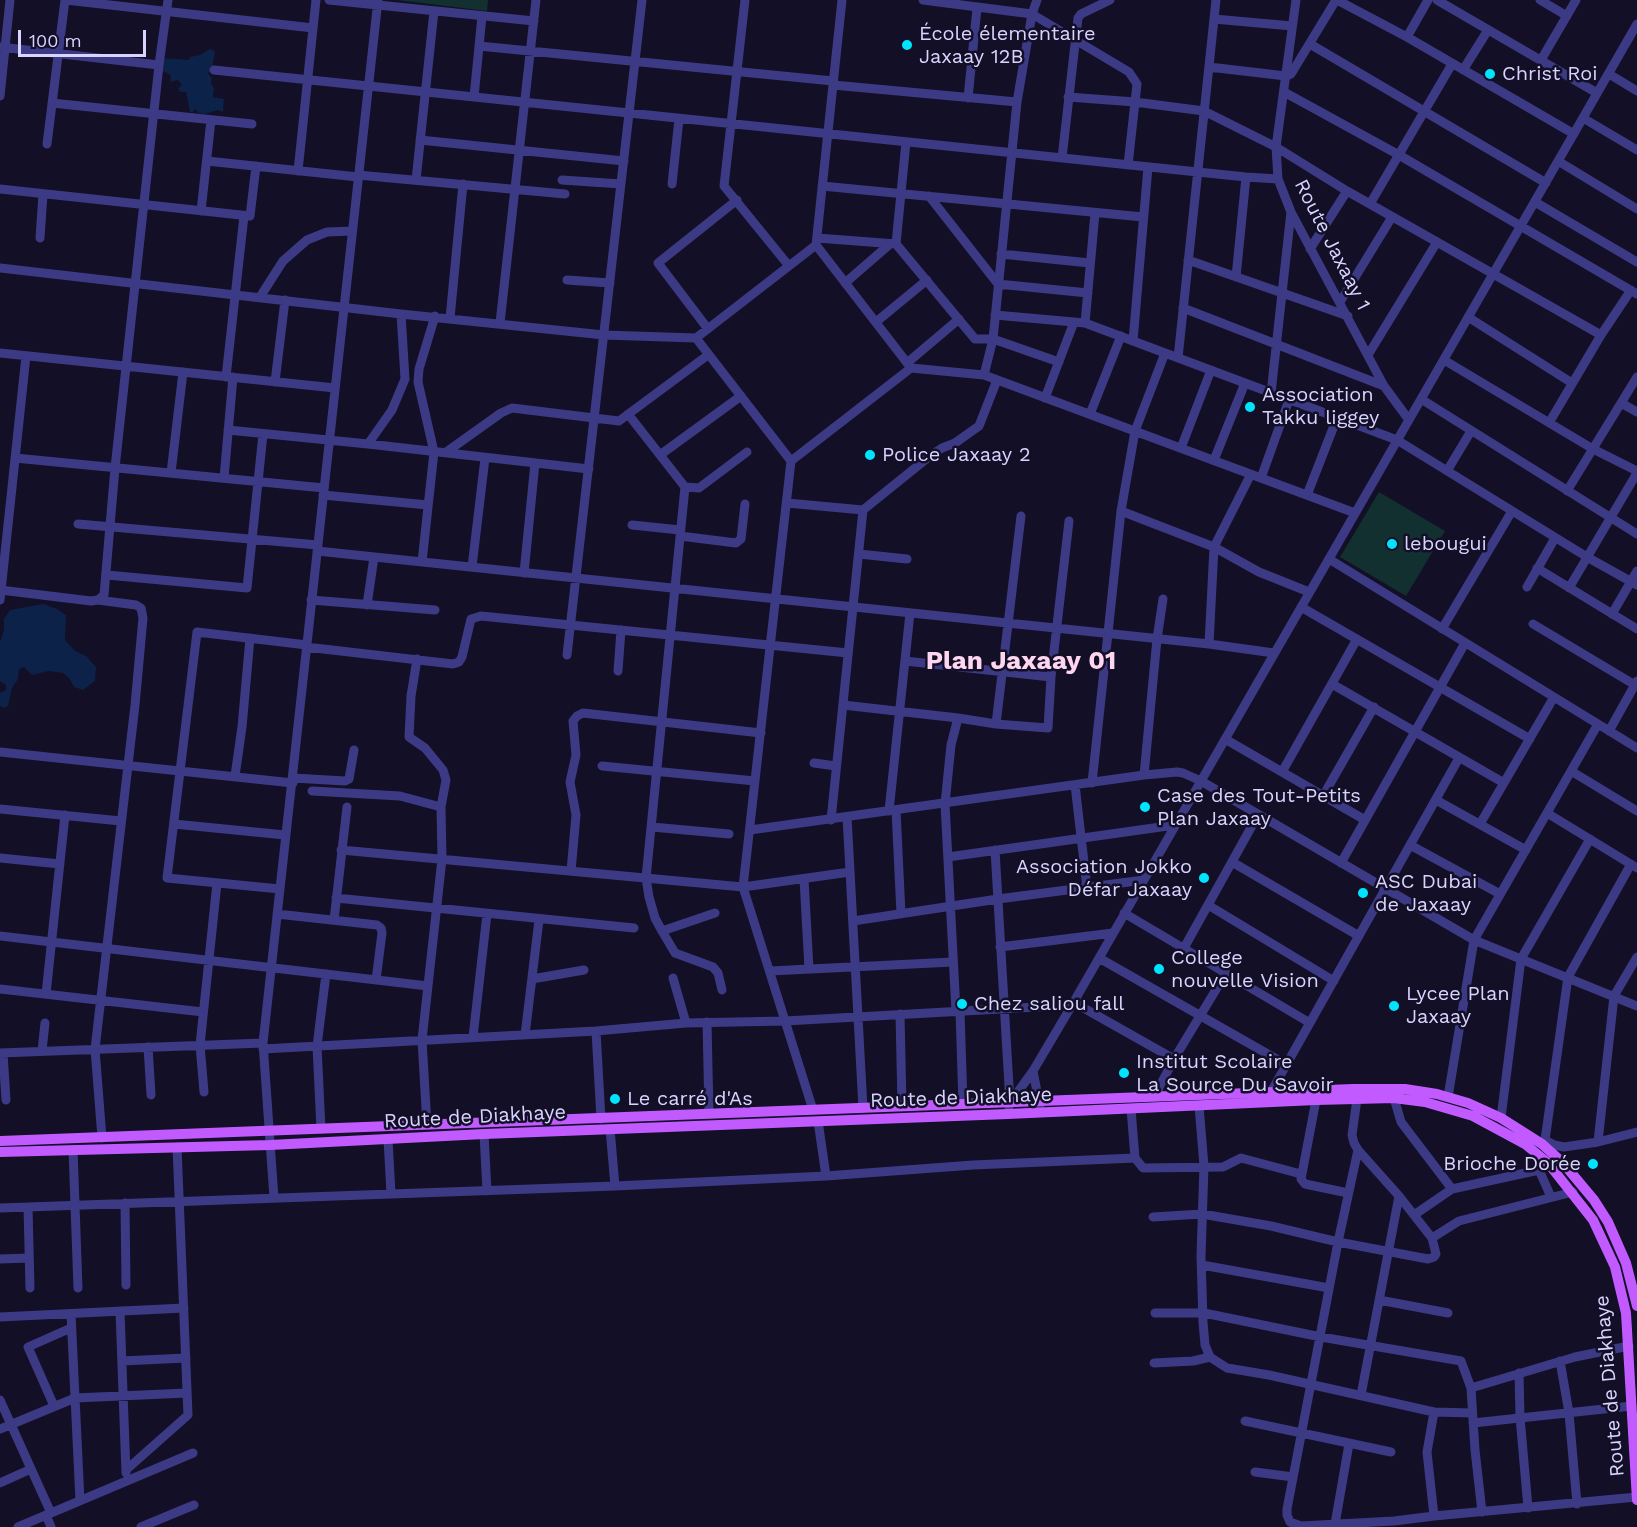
<!DOCTYPE html>
<meta charset="utf-8">
<style>
body{margin:0}
#map{position:relative;width:1637px;height:1527px;overflow:hidden;background:#130f26;font-family:"Work Sans",sans-serif}
canvas{display:block}
.scale{position:absolute;left:18px;top:30px;width:128px;height:27px;box-sizing:border-box;border:3px solid #d9d4ff;border-top:0;padding-left:8px;font-size:18px;line-height:21px;white-space:nowrap;color:#d9d4ff;-webkit-text-stroke:4px #130f26;paint-order:stroke}
</style>
<div id="map">
<canvas width="1637" height="1527"></canvas>
<div class="scale">100 m</div>
</div>
<script>
const g = document.querySelector('canvas').getContext('2d');
g.lineJoin = 'round';
function fill(path, color) { g.fillStyle = color; g.fill(path, 'evenodd'); }
const toPath = rows => new Path2D(rows.map(r => 'M' + r).join(''));
function stroke(path, color, width, dash) { g.strokeStyle = color; g.lineWidth = width; g.lineCap = dash ? 'butt' : 'round'; g.setLineDash(dash || []); g.stroke(path); }
function label(font, color, halo, rows, align = 'center') {
  g.font = font + ' "Work Sans",sans-serif'; g.lineWidth = 5; g.setLineDash([]); g.textBaseline = 'middle'; g.strokeStyle = halo; g.fillStyle = color; for (const [text, x, y, turn = 0] of rows) {
    g.save(); g.translate(x, y); g.rotate((+turn || 0) * Math.PI / 180); g.textAlign = isNaN(turn) ? turn : align; if (halo) g.strokeText(text, 0, 0); g.fillText(text, 0, 0); g.restore();
  }
}
fill(toPath([
 [397,0,488,0,487,11],
 [1379,492,1445,531,1406,596,1340,557]
]), '#12302f');
fill(toPath([
 [210,49,215,51,212,70,208,73,212,79,211,84,214,88,213,97,224,99,223,112,218,110,205,114,199,113,195,109,193,112,190,112,186,92,180,92,178,88,182,85,178,80,170,82,171,76,166,72,161,71,161,58,189,60,190,57,200,55],
 [43,604,57,609,66,615,65,640,75,651,86,656,96,667,95,681,83,690,74,687,69,678,63,673,48,671,32,675,24,667,19,669,18,679,12,688,8,706,3,708,0,706,0,693,6,690,6,685,0,681,0,642,4,630,4,619,10,610]
]), '#0c2248');
stroke(toPath([
 [66,0,313,28],
 [329,0,534,21],
 [745,0,724,186,789,266],
 [842,0,816,245,911,368],
 [923,0,1032,14,1129,72,1137,84,1128,165],
 [1296,0,1276,147,1278,179,1291,212,1384,386,1409,420],
 [1337,0,1407,37,1574,134],
 [1437,0,1597,93],
 [1540,0,1567,16],
 [1214,19,1292,26],
 [1407,37,1428,0],
 [1310,44,1546,183],
 [479,46,833,81],
 [0,47,159,65],
 [1541,60,1576,0],
 [1209,67,1286,76,1291,74,1336,0],
 [214,70,1246,177,1278,179],
 [1463,70,1488,30],
 [1609,74,1637,91],
 [833,85,1017,102],
 [1284,92,1399,155,1637,294],
 [0,96,10,0],
 [474,97,482,16],
 [1068,97,1135,102,1204,111,1276,147,1347,191,1601,335],
 [968,98,977,8],
 [52,103,252,124],
 [1583,118,1637,150],
 [420,140,624,161],
 [906,142,896,244,975,339,993,339,1059,362],
 [47,144,65,0],
 [1062,158,1078,18,1081,14,1110,0],
 [207,161,358,177],
 [1558,161,1637,209],
 [298,171,316,0],
 [358,175,565,194],
 [416,180,434,11],
 [562,180,621,184],
 [672,184,679,119],
 [822,186,1143,217],
 [0,189,250,216,256,166],
 [929,196,998,284,1088,293],
 [1535,202,1637,262],
 [1370,204,1452,64],
 [201,211,211,120],
 [40,238,43,194],
 [817,238,896,244],
 [1310,249,1347,191],
 [1001,254,1090,263],
 [1188,260,1348,316],
 [0,268,401,314,604,335,696,338,816,245],
 [1236,277,1246,177],
 [567,280,610,283],
 [845,283,890,244],
 [260,297,283,261,307,240,327,232,352,231],
 [1340,302,1392,217],
 [1183,308,1384,386],
 [995,315,1085,323,1397,440,1587,557,1637,585],
 [1468,317,1572,383],
 [450,318,463,184],
 [876,322,927,280],
 [500,323,536,0],
 [1085,323,1095,213],
 [708,329,658,263,737,200],
 [696,338,791,461,743,887,813,1110],
 [1133,341,1148,167],
 [0,353,335,388],
 [1368,355,1437,242],
 [1178,358,1216,0],
 [1444,360,1593,449,1637,471],
 [907,363,959,319],
 [984,375,993,339,1017,102,1032,14,1037,0],
 [226,377,244,216],
 [275,382,285,300],
 [1271,393,1291,212],
 [1045,398,1074,322],
 [1421,399,1637,534],
 [1621,403,1637,412],
 [628,414,685,487,646,878,649,897,655,918,662,931,715,913],
 [1090,414,1121,336],
 [1549,423,1601,335,1631,290],
 [228,430,368,444,589,469],
 [368,444,392,410,405,379,401,314],
 [1181,448,1211,370],
 [445,453,501,413,512,408,619,421,708,355],
 [660,455,741,396],
 [15,458,324,488],
 [1214,460,1245,383],
 [791,461,911,368,984,375,1355,513],
 [1447,471,1471,431],
 [171,473,183,372],
 [224,478,233,377],
 [1261,478,1289,400],
 [685,487,699,488,747,452],
 [1567,491,1637,377],
 [323,495,428,505],
 [1307,495,1337,418],
 [787,503,863,510,930,456,942,448,955,443,979,426,997,380],
 [1121,511,1214,547,1259,572,1309,592],
 [78,524,318,545],
 [632,525,680,530],
 [680,536,736,543,741,539,745,504],
 [317,551,1209,644,1274,653],
 [859,554,907,559],
 [1329,559,1637,748],
 [422,562,434,452,418,382,419,369,435,316],
 [472,567,485,458],
 [1537,568,1637,629],
 [524,573,535,463],
 [107,575,247,588,263,434],
 [1527,587,1555,538],
 [1569,588,1637,473],
 [0,590,91,601,98,600,104,595,115,468,159,65,168,0],
 [0,600,26,356],
 [98,600,136,605,141,608,143,618,135,705,95,1049,102,1138],
 [311,600,435,610],
 [367,605,374,557],
 [1301,607,1530,739],
 [1612,614,1637,571],
 [1533,624,1635,685],
 [1442,629,1512,511],
 [1209,644,1214,547,1251,474],
 [306,647,453,664,459,662,462,657,471,619,481,616,848,653],
 [567,655,642,0],
 [417,659,411,696,409,737,425,748,443,770,446,780,441,807,442,859,422,1040,427,1125],
 [905,661,1051,677],
 [618,671,621,630],
 [1332,684,1504,783],
 [843,705,958,718,996,724,1048,728,1051,677,1069,521],
 [996,724,1021,516],
 [1609,731,1637,681],
 [1225,739,1365,820],
 [0,752,293,783],
 [814,763,836,766],
 [602,766,755,781],
 [1571,771,1637,811],
 [1282,772,1357,639],
 [1144,775,1157,639,1163,599],
 [235,776,242,727,250,638],
 [293,778,345,781,349,779,354,750],
 [1092,783,1121,511,1135,431,1165,353],
 [1075,785,1087,888],
 [312,791,400,796,441,807],
 [1323,796,1374,707],
 [1436,800,1526,850],
 [0,809,121,821],
 [896,810,901,914],
 [889,811,910,613],
 [1547,813,1637,868],
 [847,817,863,1108],
 [831,820,863,510],
 [174,824,285,835],
 [1480,824,1554,697],
 [652,827,729,834],
 [750,830,1144,775,1177,772,1183,773,1201,781,1474,940,1637,1006],
 [1410,845,1500,894],
 [341,850,743,887,850,872],
 [995,850,1010,1103],
 [948,857,1175,825],
 [0,858,60,864],
 [1232,862,1359,936],
 [1341,863,1465,643],
 [571,871,576,815,570,782,576,755,573,721,577,716,583,713,761,733],
 [804,879,809,969],
 [280,889,167,878,197,632,307,645],
 [336,898,634,928],
 [1208,905,1334,981],
 [1124,913,1310,1023],
 [277,914,377,925,381,928,382,933,376,980],
 [334,920,347,807],
 [853,921,998,899,1144,880],
 [662,931,675,953,713,967,718,973,722,990],
 [0,936,428,986],
 [1000,947,1113,933],
 [1184,948,1258,815],
 [1099,958,1287,1065],
 [770,971,953,962],
 [673,978,686,1023],
 [532,979,584,970],
 [0,989,203,1012],
 [46,994,65,815],
 [1073,1002,1174,1059],
 [956,1011,945,804,951,745,958,718],
 [960,1011,963,1104],
 [900,1014,902,1106],
 [707,1022,709,1114],
 [596,1031,601,1119],
 [525,1035,539,920],
 [473,1037,487,914],
 [148,1047,151,1095],
 [263,1049,596,1031,686,1023,785,1021,1072,1005],
 [42,1051,45,1023],
 [0,1053,263,1043],
 [3,1053,6,1100],
 [1033,1071,1040,1107],
 [204,1092,200,1045,217,883],
 [1271,1092,1459,758],
 [1154,1097,1174,1059,1226,973],
 [1448,1097,1474,940,1598,724],
 [1394,1098,1401,1122,1452,1189],
 [1316,1100,1301,1179,1305,1184,1348,1193],
 [1199,1106,1204,1166,1201,1256,1203,1322,1205,1345,1210,1357,1227,1368,1269,1375,1434,1412,1472,1413],
 [1009,1107,1010,1103,1033,1071,1072,1005,1637,24],
 [1131,1109,1135,1158,1143,1168,1223,1167,1241,1158,1301,1174],
 [1501,1118,1521,959,1590,839],
 [818,1121,826,1176],
 [321,1129,317,1046,326,974],
 [610,1129,615,1186],
 [484,1134,487,1191],
 [388,1139,391,1194],
 [1545,1140,1554,1145,1564,1147,1598,1142,1637,1132],
 [1598,1142,1614,996,1637,957],
 [1542,1144,1545,1140,1568,977,1631,864],
 [73,1150,78,1288],
 [1358,1150,1338,1242,1287,1509,1287,1515,1290,1522,1301,1526,1394,1521,1434,1516,1427,1452,1434,1412],
 [1539,1170,1551,1197],
 [274,1198,263,1043,378,0],
 [125,1203,126,1285],
 [28,1207,30,1288],
 [0,1208,615,1186,826,1176,973,1165,1135,1158],
 [1414,1215,1452,1189,1539,1170,1548,1163],
 [1153,1217,1202,1214,1271,1226,1338,1242,1428,1259,1434,1257,1436,1254,1432,1238,1399,1196,1358,1150,1354,1143,1352,1135,1357,1099],
 [1432,1238,1459,1221,1573,1192],
 [0,1259,29,1258],
 [1202,1265,1329,1288],
 [1379,1300,1448,1313],
 [120,1311,126,1473],
 [1155,1313,1204,1313,1321,1337,1461,1361,1471,1388,1475,1450,1482,1512],
 [71,1314,80,1501],
 [0,1317,184,1308],
 [122,1361,186,1358],
 [1560,1361,1569,1413,1577,1504],
 [1154,1363,1193,1361,1210,1357],
 [1519,1373,1520,1417,1528,1508],
 [1471,1388,1575,1357,1629,1346],
 [1361,1395,1399,1196],
 [0,1400,51,1513],
 [54,1406,28,1347,71,1328],
 [1245,1421,1391,1452],
 [1473,1423,1632,1406],
 [0,1429,75,1398,187,1393],
 [126,1470,188,1415,177,1147],
 [1255,1472,1293,1477],
 [0,1483,31,1469],
 [46,1515,51,1527],
 [1434,1516,1637,1497],
 [1335,1524,1349,1444],
 [18,1527,193,1453],
 [141,1527,194,1505]
]), '#3d3a85', 9);
stroke(toPath([
 [0,1141,1353,1089,1405,1089,1437,1094,1468,1103,1501,1118,1542,1144,1563,1163,1594,1200,1608,1222,1626,1263,1637,1306],
 [0,1152,270,1145,484,1134,1008,1114,1316,1100,1394,1098,1425,1102,1473,1116,1525,1144,1548,1163,1593,1220,1615,1267,1626,1313,1637,1500]
]), '#c25bff', 10);
for (const [x, y, r, color] of [
 [907,45,6,"#00e5ff"],
 [1490,74,6,"#00e5ff"],
 [1250,407,6,"#00e5ff"],
 [870,455,6,"#00e5ff"],
 [1392,544,6,"#00e5ff"],
 [1145,807,6,"#00e5ff"],
 [1204,878,6,"#00e5ff"],
 [1363,893,6,"#00e5ff"],
 [1159,969,6,"#00e5ff"],
 [962,1004,6,"#00e5ff"],
 [1394,1006,6,"#00e5ff"],
 [1124,1073,6,"#00e5ff"],
 [615,1099,6,"#00e5ff"],
 [1593,1164,6,"#00e5ff"]
]) { const dot = new Path2D(); dot.arc(x, y, r, 0, 2 * Math.PI); g.fillStyle = color; g.fill(dot); stroke(dot, '#130f26', 2); }
label('20px', '#d9d4ff', '#130f26', [
 ["École élementaire",919,34],
 ["Jaxaay 12B",919,57],
 ["Christ Roi",1502,74],
 ["Association",1262,395],
 ["Takku liggey",1262,418],
 ["Police Jaxaay 2",882,455],
 ["lebougui",1404,544],
 ["Case des Tout-Petits",1157,796],
 ["Plan Jaxaay",1157,819],
 ["Association Jokko",1192,867,"right"],
 ["Défar Jaxaay",1192,890,"right"],
 ["ASC Dubai",1375,882],
 ["de Jaxaay",1375,905],
 ["College",1171,958],
 ["nouvelle Vision",1171,981],
 ["Lycee Plan",1406,994],
 ["Jaxaay",1406,1017],
 ["Chez saliou fall",974,1004],
 ["Institut Scolaire",1136,1062],
 ["La Source Du Savoir",1136,1085],
 ["Le carré d'As",627,1099],
 ["Brioche Dorée",1581,1164,"right"]
], 'left');
label('20px', '#d9d4ff', '#130f26', [
 ["Route Jaxaay 1",1332,245,63],
 ["Route de Diakhaye",961,1098,-2],
 ["Route de Diakhaye",475,1117,-3],
 ["Route de Diakhaye",1610,1386,-95]
]);
label('bold 26px', '#ffd6f0', '#130f26', [
 ["Plan Jaxaay 01",1021,661]
]);
</script>
